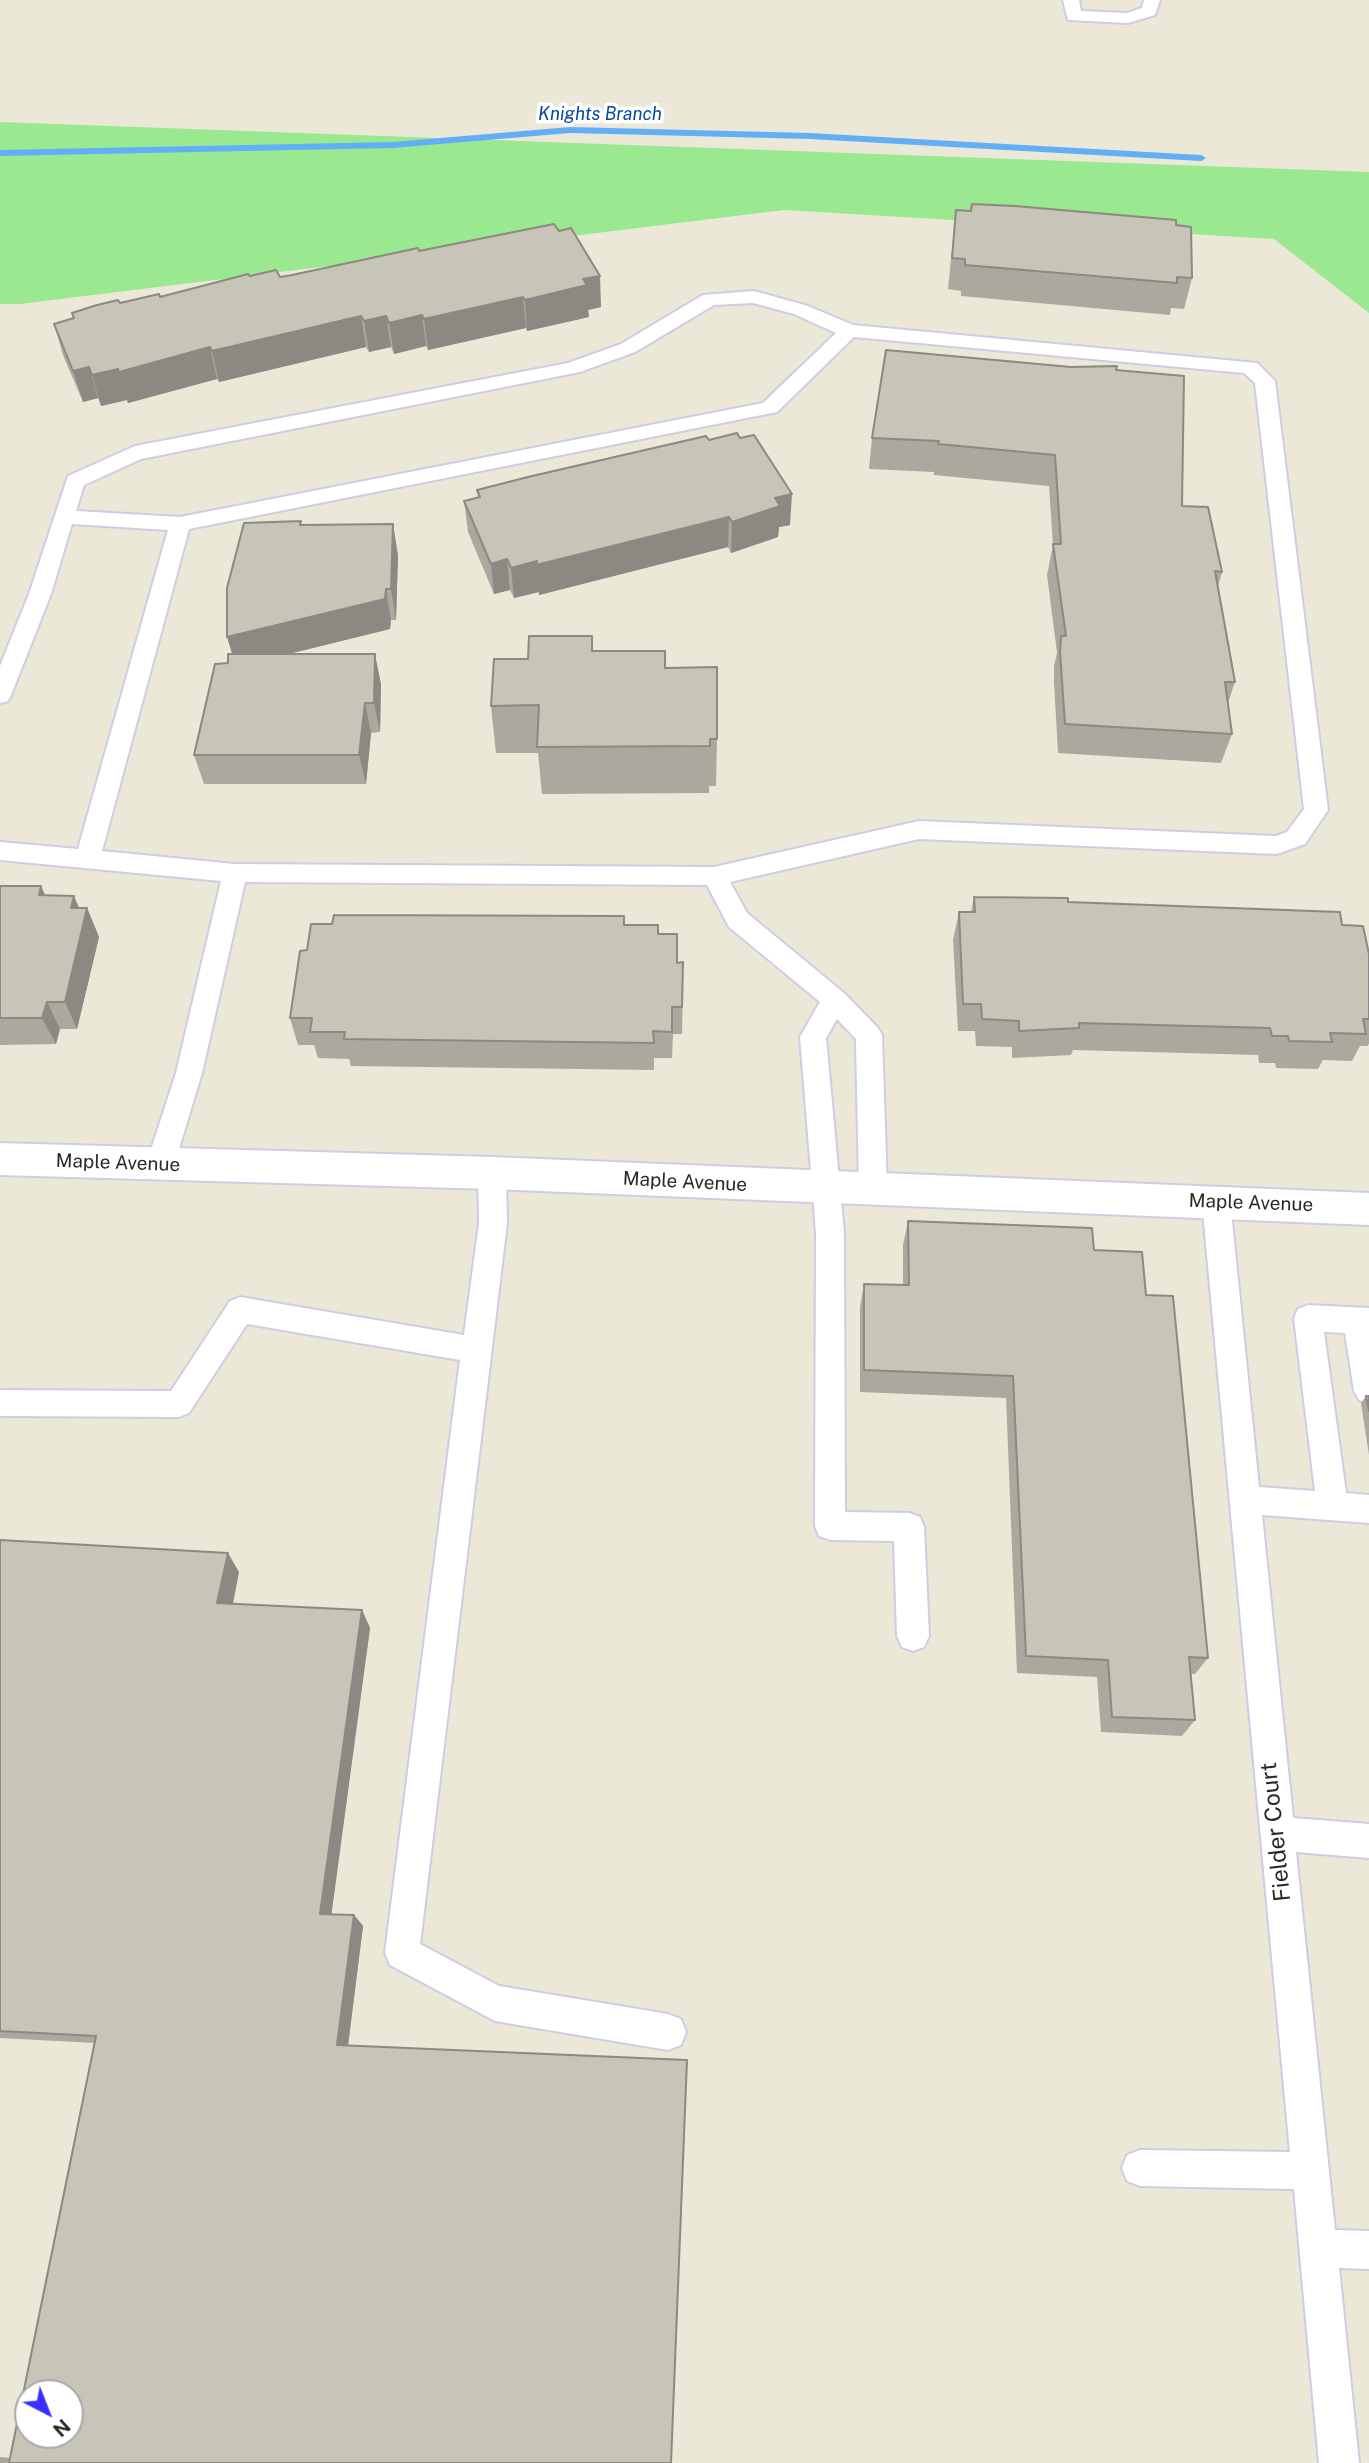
<!DOCTYPE html>
<style>
body{margin:0}
#map{position:relative;width:1369px;height:2463px;overflow:hidden;background:#ece8d8;font-family:"Public Sans",sans-serif}
canvas{display:block}
.north{position:absolute;left:14px;top:2379px;width:70px;height:70px;box-sizing:border-box;background:#fff;border:2px solid #a9a9a9;border-radius:50%;rotate:138deg;font-size:19px;font-weight:700;line-height:28px;text-align:center;color:#282828}
.north::after{content:'';display:block;margin:auto;width:24px;height:32px;background:#3932ff;clip-path:polygon(50% 0,100% 100%,50% 72%,0 100%)}
</style>
<div id="map">
<canvas width="1369" height="2463"></canvas>
<div class="north">N</div>
</div>
<script>
const g = document.querySelector('canvas').getContext('2d');
g.lineJoin = 'round';
function fill(path, color) { g.fillStyle = color; g.fill(path, 'evenodd'); }
const toPath = rows => new Path2D(rows.map(r => 'M' + r).join(''));
function stroke(path, color, width, dash) { g.strokeStyle = color; g.lineWidth = width; g.lineCap = dash ? 'butt' : 'round'; g.setLineDash(dash || []); g.stroke(path); }
function label(font, color, halo, rows, align = 'center') {
  g.font = font + ' "Public Sans",sans-serif'; g.lineWidth = 7; g.setLineDash([]); g.textBaseline = 'middle'; g.strokeStyle = halo; g.fillStyle = color; for (const [text, x, y, turn = 0] of rows) {
    g.save(); g.translate(x, y); g.rotate((+turn || 0) * Math.PI / 180); g.textAlign = isNaN(turn) ? turn : align; if (halo) g.strokeText(text, 0, 0); g.fillText(text, 0, 0); g.restore();
  }
}
fill(toPath([
 [0,122,1369,172,1369,313,1274,239,784,210,20,304,0,304]
]), '#9ae890');
fill(toPath([
 [570,127,810,133,1201,155,1206,158,1201,161,810,139,570,133,393,148,0,156,0,150,393,142,570,127]
]), '#62aff7');
const service = toPath([
 [1063,0,1079,0,1081,11,1127,13,1142,8,1144,0,1160,0,1155,15,1128,23,1068,20,1063,0],
 [754,291,808,306,853,325,1257,363,1275,381,1328,810,1305,844,1277,854,919,839,730,882,747,913,844,993,878,1028,882,1035,887,1189,883,1197,873,1201,863,1197,859,1189,856,1039,837,1019,826,1038,844,1233,845,1512,909,1513,920,1517,924,1527,929,1636,924,1647,913,1651,902,1647,897,1636,894,1541,830,1540,819,1536,815,1526,816,1233,800,1037,820,1002,729,927,707,885,245,882,202,1073,174,1165,170,1173,160,1176,150,1173,146,1165,176,1073,221,881,0,860,0,842,78,849,168,530,72,524,51,594,11,695,8,701,0,703,0,666,29,594,68,476,135,446,568,363,621,344,703,295,754,291],
 [753,303,794,314,836,333,763,403,180,517,76,511,84,485,141,459,580,372,635,352,714,305,753,303],
 [854,337,1244,373,1255,383,1304,809,1287,832,1276,836,919,821,714,867,235,864,102,851,189,529,777,412,854,337],
 [492,1161,502,1165,506,1173,507,1223,420,1944,499,1986,668,2014,681,2019,686,2032,681,2045,668,2050,495,2021,390,1965,385,1953,460,1360,247,1324,189,1413,179,1417,0,1416,0,1390,171,1391,230,1301,240,1297,464,1335,479,1223,478,1173,482,1165,492,1161],
 [1216,1189,1226,1193,1230,1201,1259,1487,1315,1491,1294,1318,1298,1309,1308,1305,1369,1308,1369,1404,1359,1400,1354,1391,1345,1333,1324,1332,1346,1493,1369,1495,1369,1523,1262,1515,1293,1818,1369,1824,1369,1858,1296,1852,1335,2230,1369,2231,1369,2269,1339,2268,1359,2463,1319,2463,1294,2189,1140,2186,1127,2181,1122,2168,1127,2155,1140,2150,1290,2152,1202,1201,1206,1193,1216,1189]
]);
const secondary = toPath([
 [0,1143,492,1157,1369,1193,1369,1225,492,1189,0,1175,0,1143]
]);
stroke(service, '#cecde3', 4);
stroke(secondary, '#cecde3', 4);
fill(service, '#fff');
fill(secondary, '#fff');
fill(toPath([
 [956,210,1176,225,1192,278,1184,309,1171,308,1170,315,961,296,961,291,948,289],
 [559,231,601,307,588,310,589,317,527,331,526,328,428,350,426,346,394,354,391,347,369,352,366,347,219,382,217,379,128,403,127,400,101,406,98,398,83,402,63,355,54,324,73,319,72,313,160,297,250,276,280,277,292,275,419,251],
 [1116,370,1182,506,1222,572,1218,586,1235,682,1228,703,1232,734,1221,763,1058,753,1054,682,1054,666,1057,653,1047,575,1053,545,1049,486,934,475,934,472,869,469,872,438],
 [709,440,790,525,779,527,778,537,731,553,728,547,539,595,539,592,514,598,510,590,494,594,468,532,464,501,478,498,477,490],
 [301,521,301,525,398,555,396,620,391,620,390,629,287,654,381,684,380,732,371,733,366,784,204,784,194,755,228,663],
 [592,636,593,651,666,668,717,739,716,786,709,786,709,793,542,794,538,753,496,753,491,706,528,659],
 [0,886,41,886,45,895,74,896,79,908,87,908,99,937,77,1029,60,1029,56,1044,0,1045],
 [974,897,1068,902,1342,925,1369,954,1369,1044,1367,1046,1360,1046,1352,1061,1323,1060,1318,1069,1276,1068,1275,1063,1259,1063,1258,1055,1073,1050,1071,1055,1012,1058,1012,1047,976,1046,975,1031,958,1031,953,940,959,912,971,912],
 [625,925,658,934,677,963,683,990,682,1034,673,1034,672,1058,654,1058,654,1070,351,1066,349,1059,318,1058,314,1045,298,1045,290,1018],
 [908,1221,1094,1250,1146,1295,1208,1658,1195,1674,1191,1674,1195,1720,1182,1736,1101,1732,1097,1677,1017,1673,1006,1398,860,1392,860,1307,864,1284,903,1285,903,1245],
 [1366,1396,1369,1396,1369,1455,1361,1403],
 [0,1540,239,1572,233,1604,362,1610,370,1628,331,1915,354,1915,363,1926,348,2046,672,2463,0,2463,0,2457,11,2458,95,2043,0,2038]
]), '#aba99e');
fill(toPath([
 [600,276,601,307,588,310,589,317,527,331,525,300,583,279],
 [523,297,526,328,428,350,424,319],
 [422,315,426,346,394,354,389,323],
 [361,316,366,347,219,382,212,351],
 [386,316,391,347,369,352,364,321],
 [210,347,217,379,128,403,119,372],
 [89,367,98,398,83,402,73,371],
 [118,369,127,400,101,406,92,375],
 [792,494,790,525,779,527,778,537,731,553,732,522,775,498],
 [729,517,728,547,539,595,539,592,514,598,511,568],
 [393,524,398,555,396,620,391,589],
 [507,559,510,590,494,594,491,564],
 [386,589,391,620,390,629,236,667,227,637],
 [375,654,381,684,380,732,374,703],
 [365,703,371,733,366,784,359,755],
 [41,886,54,915,39,895],
 [74,896,84,920,87,908,99,937,77,1029,65,1002,71,908],
 [47,1002,60,1029,56,1044,42,1018],
 [228,1553,239,1572,229,1621,217,1603],
 [362,1610,370,1628,330,1925,320,1914],
 [354,1915,363,1926,347,2053,337,2045]
]), '#8b8981');
const building = toPath([
 [972,204,1015,206,1176,220,1176,225,1191,227,1192,278,1177,277,1177,283,965,265,965,259,952,258,956,210,971,211,972,204],
 [554,224,559,231,571,228,600,276,583,279,587,285,525,300,523,297,424,319,422,315,389,323,386,316,364,321,361,316,212,351,210,347,119,372,118,369,92,375,89,367,73,371,54,324,74,318,72,313,97,305,118,300,120,303,159,294,160,297,248,274,250,276,276,270,280,277,292,275,418,248,419,251,554,224],
 [886,350,1071,367,1117,366,1116,370,1184,376,1182,506,1208,507,1222,572,1215,571,1235,682,1225,682,1232,734,1065,724,1060,652,1061,636,1066,636,1053,544,1061,544,1055,455,938,444,939,441,872,438,886,350],
 [737,433,740,438,754,435,792,494,775,498,780,506,732,522,729,517,536,565,537,561,511,568,507,559,491,564,464,501,480,497,477,490,532,476,706,436,709,440,737,433],
 [301,521,300,525,393,524,391,589,386,589,385,599,227,637,227,588,244,523,301,521],
 [529,636,592,636,592,651,665,651,665,668,717,667,717,739,710,739,710,746,537,747,539,705,491,706,494,659,528,659,529,636],
 [228,654,375,654,374,703,365,703,359,755,194,755,215,664,228,663,228,654],
 [0,886,41,886,39,895,74,896,71,908,87,908,65,1002,47,1002,42,1018,0,1018,0,886],
 [974,897,1068,898,1068,902,1340,912,1342,925,1363,926,1369,954,1369,1019,1363,1019,1366,1034,1330,1033,1332,1042,1289,1041,1288,1036,1272,1036,1270,1028,1079,1023,1079,1028,1019,1031,1019,1021,982,1019,981,1004,963,1004,959,912,975,912,974,897],
 [334,915,624,916,624,925,658,925,658,934,677,934,677,963,683,962,682,1007,672,1007,672,1032,653,1031,654,1043,344,1039,345,1032,310,1032,312,1018,290,1018,300,951,307,950,311,924,332,924,334,915],
 [908,1221,1092,1228,1094,1250,1142,1252,1146,1295,1173,1296,1208,1658,1189,1657,1195,1720,1112,1717,1108,1660,1026,1656,1013,1376,864,1370,864,1284,909,1285,908,1221],
 [1366,1396,1369,1396,1369,1411,1366,1396],
 [0,1540,228,1553,217,1603,362,1610,320,1914,354,1915,337,2045,687,2060,671,2463,9,2463,96,2036,0,2031,0,1540],
 [28,2393,70,2393,70,2435,28,2435,28,2393]
]);
fill(building, '#c7c4b8');
stroke(building, '#8b8981', 2);
label('italic 18px', '#0348a1', '#fff', [
 ["Knights Branch",600,114]
]);
label('19px', '#282828', '#fff', [
 ["Maple Avenue",118,1163,2],
 ["Maple Avenue",685,1182,3],
 ["Maple Avenue",1251,1203,2]
]);
label('23px', '#282828', '#fff', [
 ["Fielder Court",1276,1832,-96]
]);
</script>
